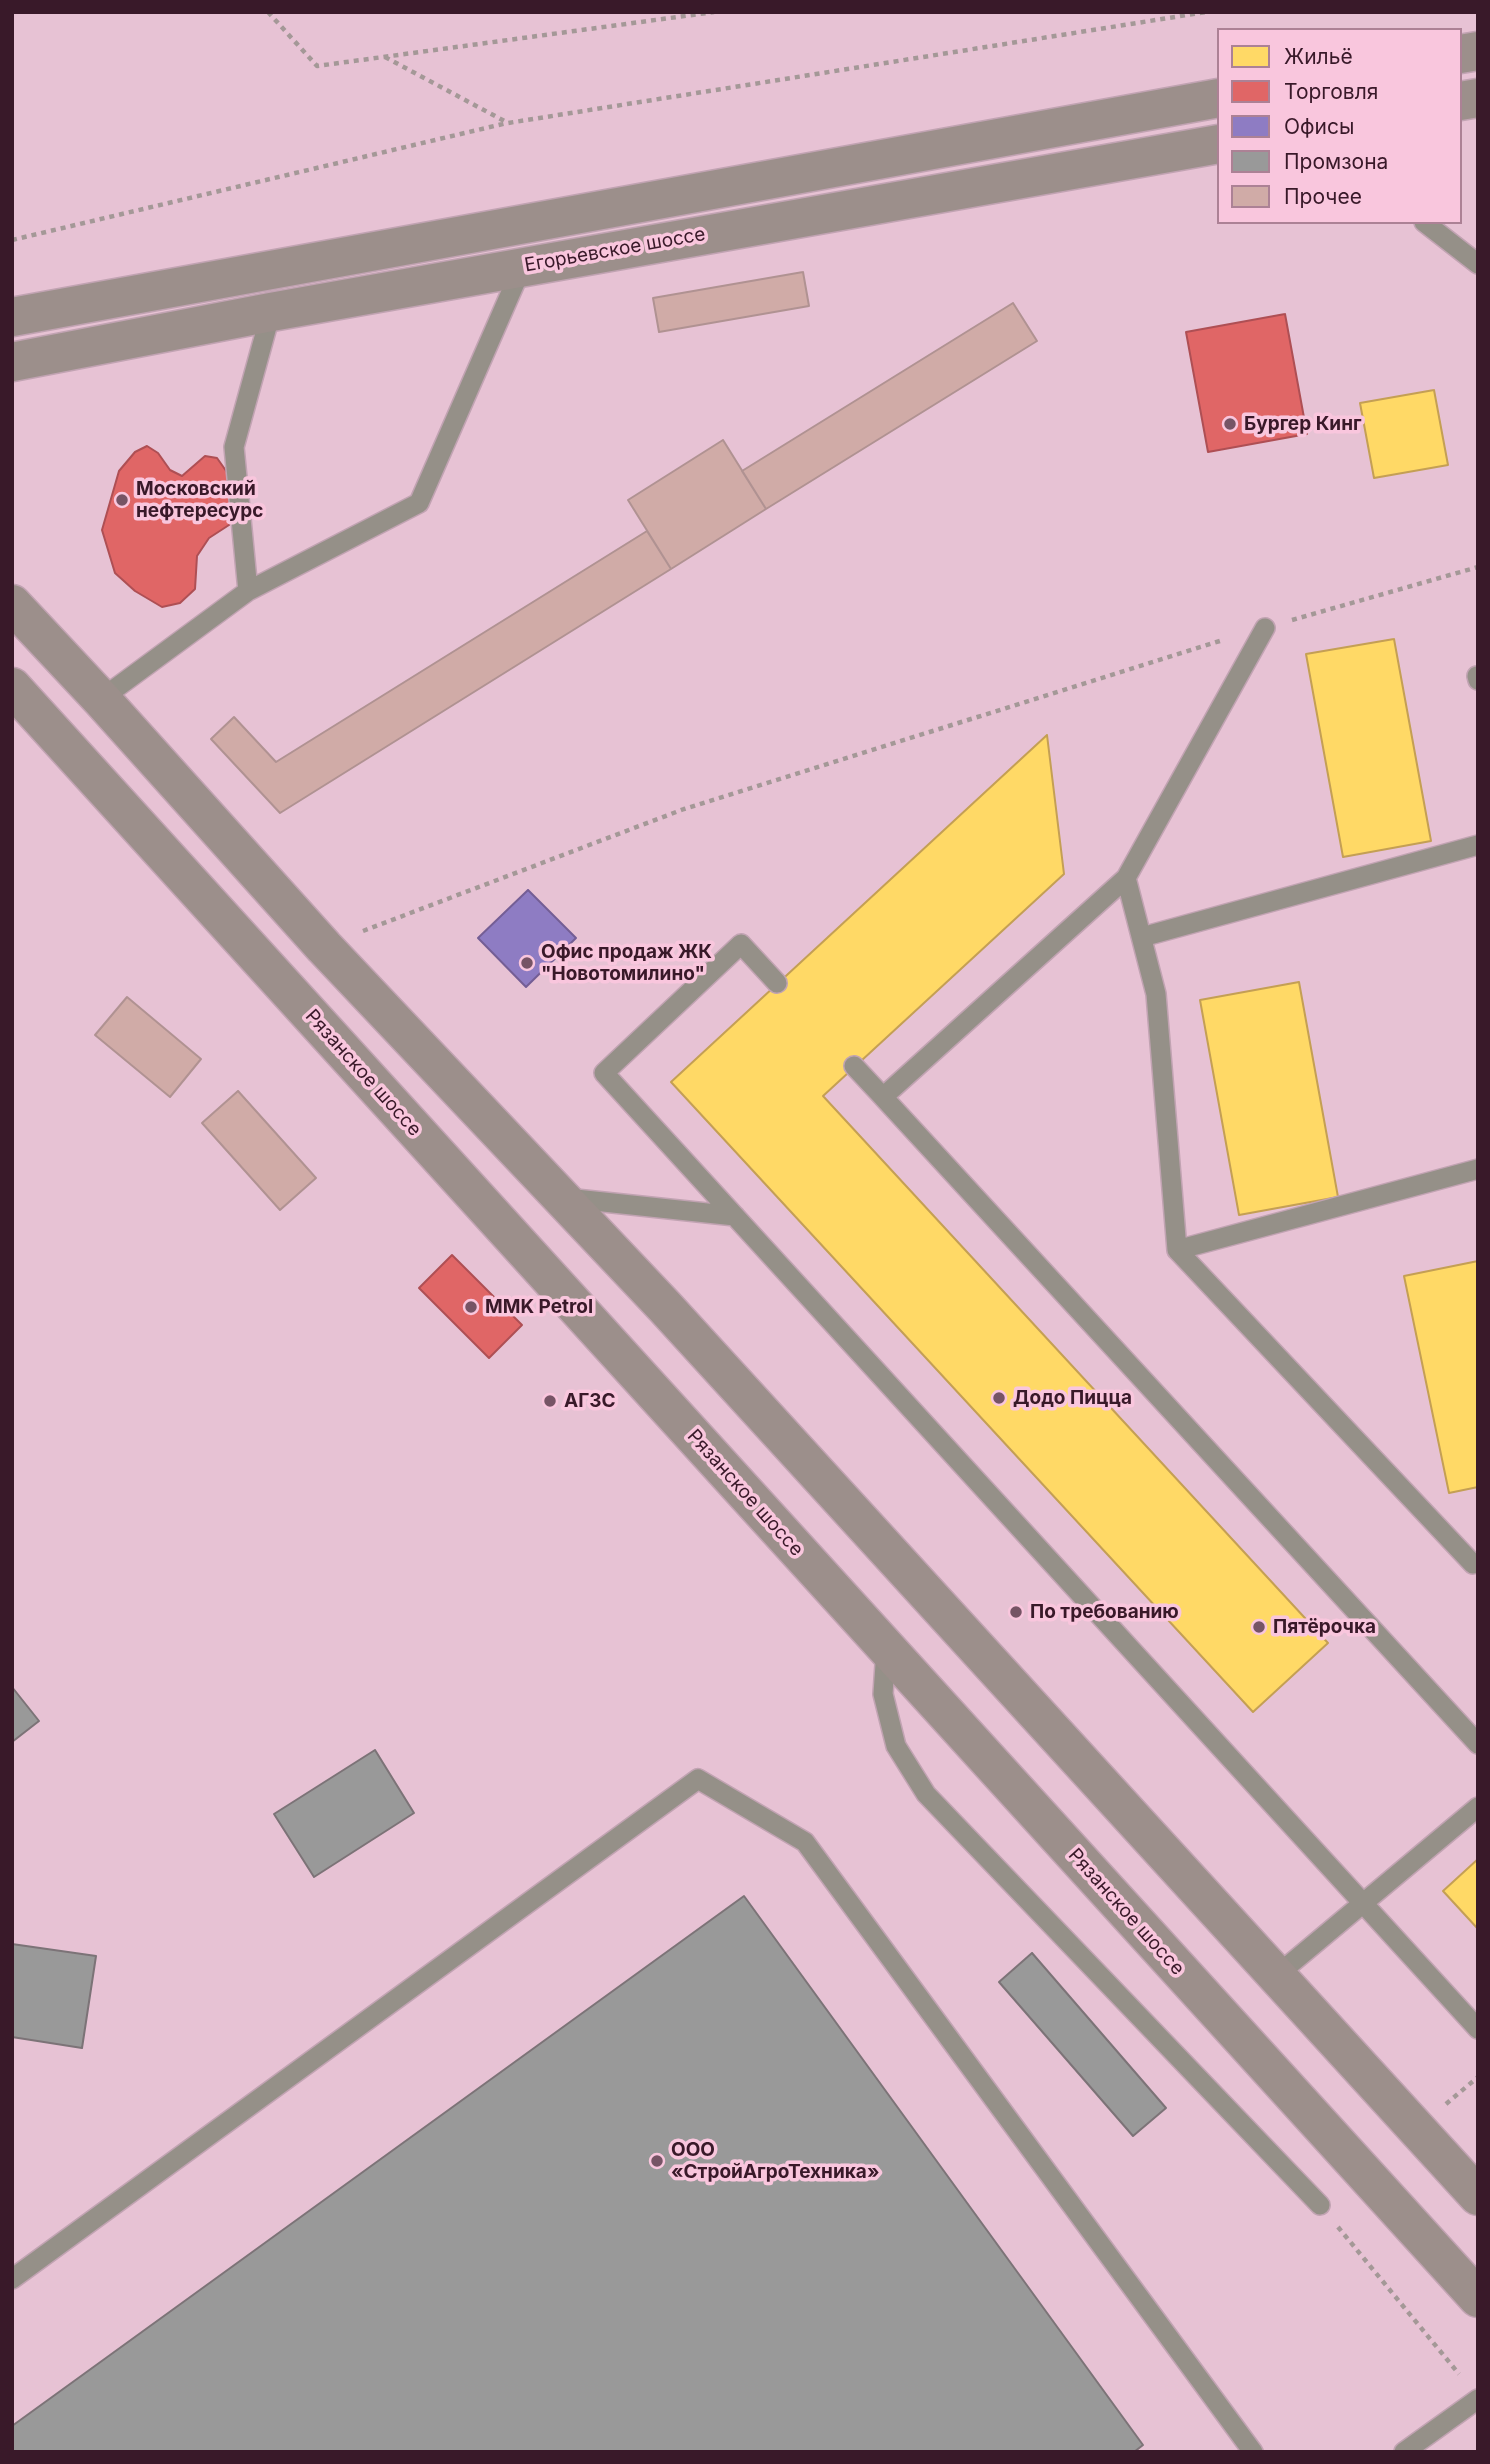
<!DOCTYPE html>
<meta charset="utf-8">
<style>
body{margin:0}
#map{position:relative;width:1490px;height:2464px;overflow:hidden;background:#e7c2d4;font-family:Inter,sans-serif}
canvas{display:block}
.frame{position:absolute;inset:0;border:14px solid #391929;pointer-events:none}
.legend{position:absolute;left:1217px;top:28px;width:245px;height:196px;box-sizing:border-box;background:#f9c6dd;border:2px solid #ac8195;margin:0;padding:9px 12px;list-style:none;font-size:21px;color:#391929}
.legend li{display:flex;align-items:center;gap:14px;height:35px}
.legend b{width:35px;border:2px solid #ac8195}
</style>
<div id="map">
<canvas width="1490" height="2464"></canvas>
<div class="frame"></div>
<ul class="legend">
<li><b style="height:19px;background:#ffd966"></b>Жильё</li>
<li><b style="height:19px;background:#e06666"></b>Торговля</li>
<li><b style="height:19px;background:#8e7cc3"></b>Офисы</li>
<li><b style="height:19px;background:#999"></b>Промзона</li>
<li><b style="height:19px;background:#d0aba7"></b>Прочее</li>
</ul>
</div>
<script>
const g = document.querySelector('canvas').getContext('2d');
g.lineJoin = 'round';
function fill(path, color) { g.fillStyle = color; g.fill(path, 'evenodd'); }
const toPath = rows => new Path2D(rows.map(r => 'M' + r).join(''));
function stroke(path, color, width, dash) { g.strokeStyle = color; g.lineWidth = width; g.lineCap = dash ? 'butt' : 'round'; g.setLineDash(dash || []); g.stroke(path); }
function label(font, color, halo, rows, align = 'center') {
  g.font = font + ' Inter,sans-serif'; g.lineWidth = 7; g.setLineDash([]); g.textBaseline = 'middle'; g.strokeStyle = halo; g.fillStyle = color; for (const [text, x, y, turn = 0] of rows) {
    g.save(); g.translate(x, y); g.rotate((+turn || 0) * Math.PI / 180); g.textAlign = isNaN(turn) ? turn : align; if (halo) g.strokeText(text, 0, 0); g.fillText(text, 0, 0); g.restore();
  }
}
const homes = toPath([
 [1434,390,1448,465,1374,478,1360,403,1434,390],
 [1394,639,1431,841,1343,857,1306,654,1394,639],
 [1047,735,1064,874,823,1096,1328,1643,1253,1712,671,1082,1047,735],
 [1299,982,1338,1197,1239,1215,1200,1000,1299,982],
 [1478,1261,1478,1487,1449,1493,1404,1276,1478,1261],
 [1478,1859,1478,1929,1443,1891,1478,1859]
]);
fill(homes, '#ffd966');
stroke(homes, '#c49f54', 2);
const shops = toPath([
 [1285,314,1307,434,1208,452,1186,332,1285,314],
 [147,446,158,453,170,470,182,476,205,456,217,458,229,475,237,511,229,525,209,538,197,556,195,589,180,603,162,607,135,591,115,573,102,530,119,471,135,452,147,446],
 [452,1255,522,1325,489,1358,419,1288,452,1255]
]);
fill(shops, '#e06666');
stroke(shops, '#ae4f54', 2);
const offices = toPath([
 [528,890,576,938,526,987,478,938,528,890]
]);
fill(offices, '#8e7cc3');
stroke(offices, '#745e95', 2);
const industry = toPath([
 [12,1687,39,1721,12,1742,12,1687],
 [375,1750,414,1813,314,1877,274,1814,375,1750],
 [744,1896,1143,2445,1134,2452,12,2452,12,2426,744,1896],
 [12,1944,96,1956,82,2048,12,2037,12,1944],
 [1032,1953,1166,2108,1133,2136,999,1982,1032,1953]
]);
fill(industry, '#999');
stroke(industry, '#7c7377', 2);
const building = toPath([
 [803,272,809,306,659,332,653,298,803,272],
 [1013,303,1037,341,766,509,742,471,1013,303],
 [723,440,766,509,671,569,628,500,723,440],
 [647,531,671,569,280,813,211,739,234,717,276,762,647,531],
 [127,997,201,1059,170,1097,95,1035,127,997],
 [238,1091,316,1178,280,1210,202,1123,238,1091]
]);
fill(building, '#d0aba7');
stroke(building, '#b09292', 2);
const lane = toPath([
 [1424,222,1478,264],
 [248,591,234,447,271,312],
 [1265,628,1126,878,1156,994,1177,1250,1478,1169],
 [1477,676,1478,680],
 [101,699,248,591,419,503,522,267],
 [1126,878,883,1097,1478,1744],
 [1142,937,1478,845],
 [777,983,741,944,604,1073,1478,2029],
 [854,1066,883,1097],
 [566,1198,735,1216],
 [1177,1250,1473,1564],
 [886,1650,883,1694,896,1746,926,1794,1320,2205],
 [1276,1976,1478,1807],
 [12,2279,698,1779,805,1842,1253,2452],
 [1404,2452,1478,2399]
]);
const primary = toPath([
 [1460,54,1478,51],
 [1460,101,1478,98],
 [12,317,1219,98],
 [12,362,271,312,1219,144],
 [12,604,101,699,324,947,665,1307,1478,2196],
 [12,687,1478,2298]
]);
stroke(lane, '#c1a3b2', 22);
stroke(primary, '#c1a3b2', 41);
stroke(toPath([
 [268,12,317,66,714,12],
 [385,57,508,123,1206,12],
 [12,240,507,123],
 [1292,620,1478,567],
 [363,931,684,809,1223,640],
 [1446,2104,1478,2077],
 [1338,2227,1459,2374]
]), '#a49897', 4.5, [5, 5]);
stroke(lane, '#959088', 19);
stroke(primary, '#9c8f8b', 38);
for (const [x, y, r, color] of [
 [1230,424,7,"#765465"],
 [122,500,7,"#765465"],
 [527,963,7,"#765465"],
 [471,1307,7,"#765465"],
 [999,1398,7,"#765465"],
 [550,1401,7,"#765465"],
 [1016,1612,7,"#765465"],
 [1259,1627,7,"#765465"],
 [657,2161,7,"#765465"]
]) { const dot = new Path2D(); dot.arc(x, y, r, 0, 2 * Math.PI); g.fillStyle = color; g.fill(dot); stroke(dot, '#f9c6dd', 2.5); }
label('19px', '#391929', '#f9c6dd', [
 ["Егорьевское шоссе",615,250,-10],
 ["Рязанское шоссе",363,1073,48],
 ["Рязанское шоссе",745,1493,48],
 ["Рязанское шоссе",1126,1912,48]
]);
label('bold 19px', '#391929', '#f9c6dd', [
 ["Бургер Кинг",1244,424],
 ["Московский",136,489],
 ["нефтересурс",136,511],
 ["Офис продаж ЖК",541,952],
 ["\"Новотомилино\"",541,974],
 ["MMK Petrol",485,1307],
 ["Додо Пицца",1013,1398],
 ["АГЗС",564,1401],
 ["По требованию",1030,1612],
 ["Пятёрочка",1273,1627],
 ["ООО",671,2150],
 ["«СтройАгроТехника»",671,2172]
], 'left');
</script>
